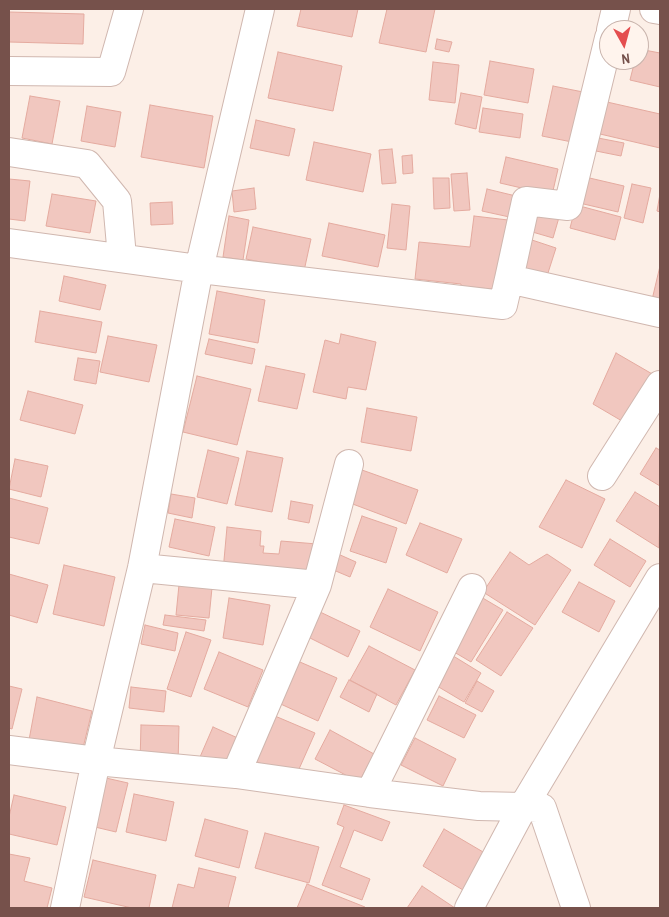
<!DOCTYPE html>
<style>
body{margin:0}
#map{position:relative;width:669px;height:917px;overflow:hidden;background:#fcefe7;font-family:"Archivo Narrow",sans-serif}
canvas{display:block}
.frame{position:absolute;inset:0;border:10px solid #76514b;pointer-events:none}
.north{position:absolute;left:599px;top:20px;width:50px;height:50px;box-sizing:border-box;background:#fff4ed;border:1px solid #c8b3ac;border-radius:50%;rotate:173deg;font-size:14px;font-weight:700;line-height:20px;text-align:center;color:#76514b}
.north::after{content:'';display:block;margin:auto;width:18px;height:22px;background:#e44e4f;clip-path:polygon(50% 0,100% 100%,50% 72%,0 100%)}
</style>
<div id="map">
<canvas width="669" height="917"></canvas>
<div class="frame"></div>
<div class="north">N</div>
</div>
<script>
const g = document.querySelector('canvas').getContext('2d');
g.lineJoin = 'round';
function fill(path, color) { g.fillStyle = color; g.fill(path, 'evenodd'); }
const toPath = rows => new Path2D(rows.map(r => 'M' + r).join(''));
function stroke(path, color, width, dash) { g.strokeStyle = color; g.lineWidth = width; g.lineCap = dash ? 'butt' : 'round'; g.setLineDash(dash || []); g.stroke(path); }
const building = toPath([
 [301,9,358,9,352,37,297,26,301,9],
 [387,9,435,9,426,52,379,43,387,9],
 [9,12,84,14,83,44,9,42,9,12],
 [437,39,452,42,449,52,435,49,437,39],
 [639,49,660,53,660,87,630,80,635,60,639,60,639,49],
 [278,52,342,66,333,111,268,98,278,52],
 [490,61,534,69,528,103,484,95,490,61],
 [433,62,459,65,455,103,429,100,433,62],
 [553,86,583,92,572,142,542,136,553,86],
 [461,93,482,97,476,129,455,124,461,93],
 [30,96,60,101,52,144,22,138,30,96],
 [607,102,660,114,660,148,600,134,607,102],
 [150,105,213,116,204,168,141,157,150,105],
 [87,106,121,112,115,147,81,141,87,106],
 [483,108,523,114,520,138,479,132,483,108],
 [256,120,295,129,289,156,250,148,256,120],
 [593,137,624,143,621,156,591,150,593,137],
 [314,142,371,154,363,192,306,180,314,142],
 [392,149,396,183,382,184,379,150,392,149],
 [412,155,413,173,403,174,402,156,412,155],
 [506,157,558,169,552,195,500,183,506,157],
 [467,173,470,210,454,211,451,174,467,173],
 [581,176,624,186,618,212,575,202,581,176],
 [433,178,449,178,450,208,434,209,433,178],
 [9,179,30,181,25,221,9,219,9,179],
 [632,184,651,188,643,223,624,218,632,184],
 [254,188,256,209,234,212,232,191,254,188],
 [487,189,520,197,514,218,482,211,487,189],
 [52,194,96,201,90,233,46,226,52,194],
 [660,194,660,212,657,211,660,194],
 [172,202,173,224,151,225,150,203,172,202],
 [392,204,410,206,406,250,387,248,392,204],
 [576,205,621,217,615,240,570,228,576,205],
 [537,206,560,214,553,238,529,231,537,206],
 [229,216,249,220,243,260,223,257,229,216],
 [474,216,508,220,500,290,461,286,461,284,415,279,419,242,470,247,474,216],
 [329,223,385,235,378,267,322,256,329,223],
 [253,227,311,239,304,271,246,259,253,227],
 [529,239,556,248,547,276,520,267,529,239],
 [660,266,660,307,651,304,660,266],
 [64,276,106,285,100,310,59,301,64,276],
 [217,291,265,300,258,343,209,334,217,291],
 [40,311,102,322,96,353,35,342,40,311],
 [341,334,376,342,366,390,348,387,346,399,313,392,325,340,339,344,341,334],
 [108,336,157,345,149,382,100,372,108,336],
 [209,339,255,349,252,364,205,354,209,339],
 [616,353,654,375,622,421,593,404,616,353],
 [78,358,100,361,96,384,74,380,78,358],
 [266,366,305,374,297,409,258,401,266,366],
 [197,376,251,389,237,445,183,432,197,376],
 [28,391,83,405,75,434,20,420,28,391],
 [367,408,417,417,411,451,361,442,367,408],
 [656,448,660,450,660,486,640,474,656,448],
 [208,450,239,458,227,504,197,497,208,450],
 [247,451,283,458,272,512,235,505,247,451],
 [15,459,48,466,41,497,9,489,15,459],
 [362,470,418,490,406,524,350,503,362,470],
 [566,480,605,499,582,548,539,527,566,480],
 [635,492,660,507,659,548,616,521,635,492],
 [171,494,195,498,192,518,168,513,171,494],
 [9,498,48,508,39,544,9,537,9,498],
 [291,501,313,505,309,523,288,519,291,501],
 [362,516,397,528,386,563,350,551,362,516],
 [175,519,215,527,209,556,169,547,175,519],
 [420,523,462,539,447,573,406,555,420,523],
 [227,527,261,531,260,546,264,546,263,553,279,554,281,541,317,544,313,582,257,577,255,565,223,571,227,527],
 [610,539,646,561,630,587,594,565,610,539],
 [510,552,529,565,547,554,571,570,535,625,483,592,510,552],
 [338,554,356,562,350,577,331,569,338,554],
 [64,565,115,577,104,626,53,614,64,565],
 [9,574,48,585,37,623,9,615,9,574],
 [579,582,615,601,599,632,562,612,579,582],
 [179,585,212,588,209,618,176,615,179,585],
 [388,589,438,612,420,651,370,627,388,589],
 [481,597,503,610,471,662,449,649,481,597],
 [229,598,270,605,263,645,223,638,229,598],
 [318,611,360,631,348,657,306,636,318,611],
 [507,612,533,628,501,676,476,660,507,612],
 [165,615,206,620,204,631,163,625,165,615],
 [145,625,178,633,175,651,141,644,145,625],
 [186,632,211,640,191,697,167,689,186,632],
 [369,646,415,670,396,705,350,680,369,646],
 [219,652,263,670,248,707,204,689,219,652],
 [450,654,481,673,464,702,432,683,450,654],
 [293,659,337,678,318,721,274,701,293,659],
 [349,680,377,694,369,712,340,697,349,680],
 [477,681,494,691,482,712,465,703,477,681],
 [9,686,22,689,12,729,9,728,9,686],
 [131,687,166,691,164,712,129,708,131,687],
 [439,696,476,715,464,738,427,720,439,696],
 [37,697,92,711,83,748,29,740,37,697],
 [275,716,315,733,295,778,255,761,275,716],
 [141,725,179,726,178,764,140,763,141,725],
 [213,727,240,739,227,769,200,757,213,727],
 [330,730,374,754,359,782,315,759,330,730],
 [415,738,456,759,443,786,401,765,415,738],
 [106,778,128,783,116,832,95,827,106,778],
 [134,794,174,802,166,841,126,832,134,794],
 [14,795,66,807,57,845,9,834,9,817,14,795],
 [344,805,390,822,382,841,354,830,340,867,370,879,362,900,322,885,344,827,337,824,344,805],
 [205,819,248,831,239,868,195,856,205,819],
 [444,829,495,859,473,896,423,866,444,829],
 [265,833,319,847,309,883,255,868,265,833],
 [9,854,30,858,24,881,52,888,47,908,9,908,9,854],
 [93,860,156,875,149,908,132,908,84,897,93,860],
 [199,868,236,877,228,908,172,908,178,884,194,888,199,868],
 [307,884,365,907,364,908,297,908,307,884],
 [422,886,455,908,407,908,422,886]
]);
fill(building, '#f1c7bf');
stroke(building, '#e4aa9f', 1);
const minor = toPath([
 [654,9,660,10],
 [611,30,616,9],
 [9,71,111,72,129,9],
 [9,152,87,164,117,201,122,257],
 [9,243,199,269,503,305,509,279,660,313],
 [509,279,526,201,568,206,609,38],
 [602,476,660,385],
 [142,568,317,585],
 [9,750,96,761,236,774,370,793,479,806,523,807,542,808,576,908],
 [236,774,317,585,349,464],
 [370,793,472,588],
 [65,908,96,761,142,568,199,269,260,9],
 [469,908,523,807,660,578]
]);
stroke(minor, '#d0b7af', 30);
stroke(minor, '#fff', 28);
</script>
